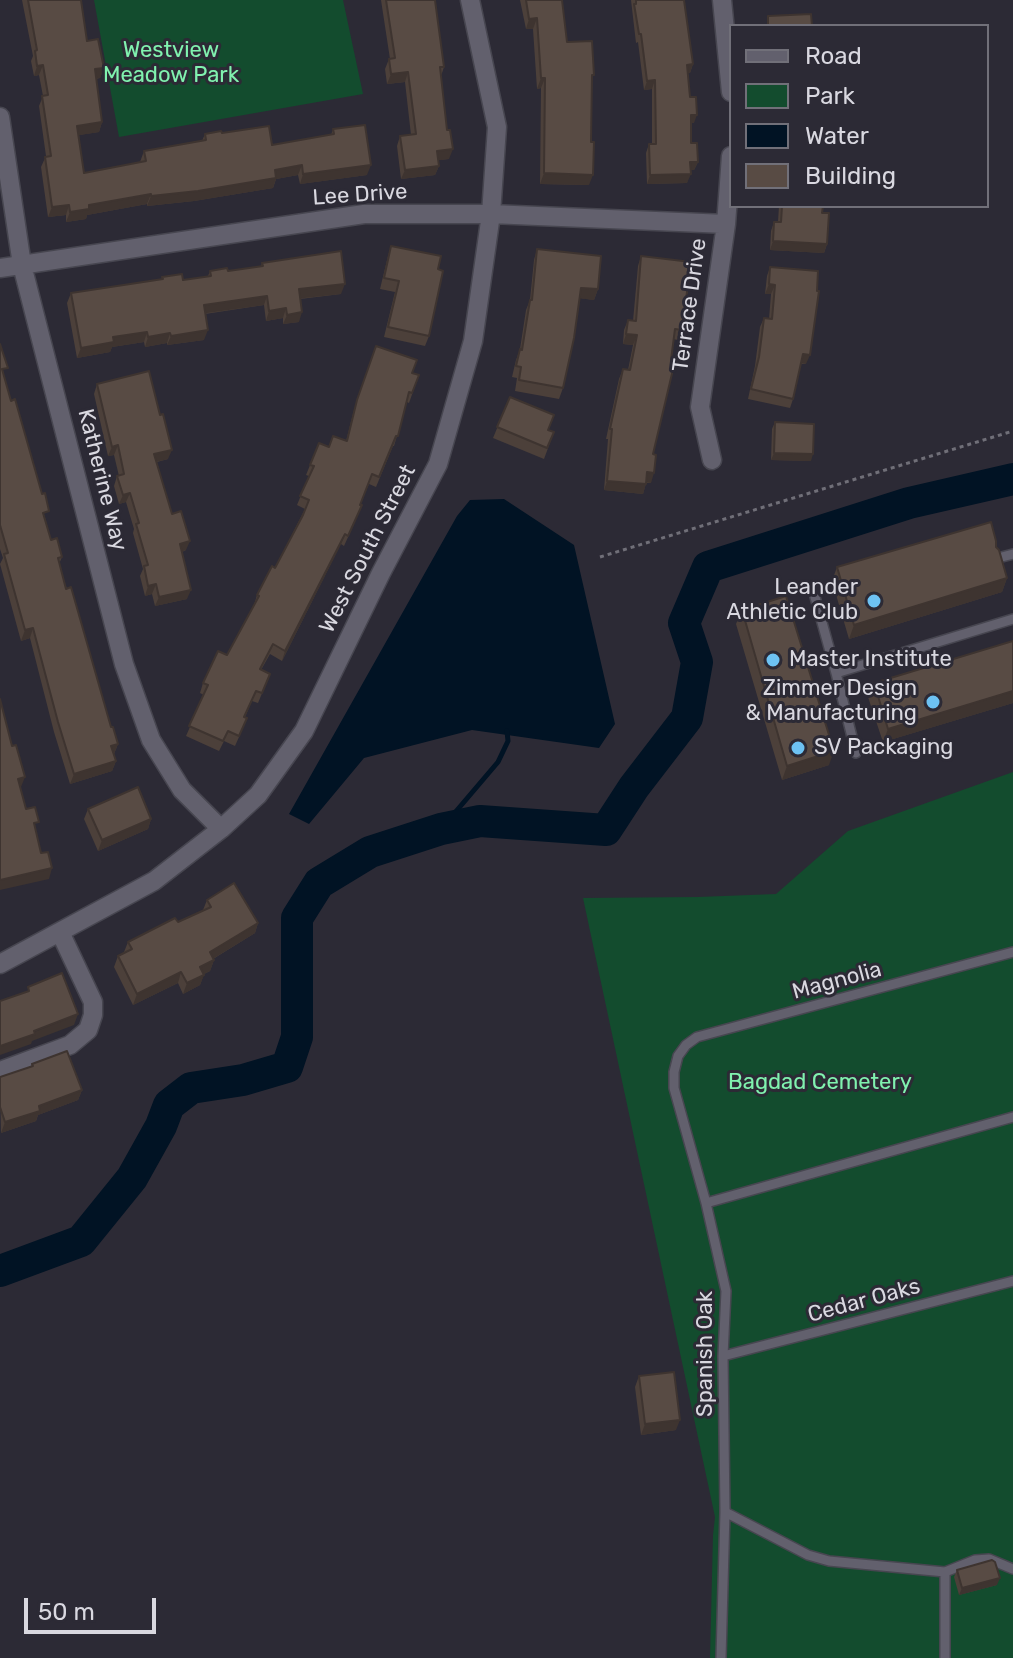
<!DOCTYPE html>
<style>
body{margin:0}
#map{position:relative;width:1013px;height:1658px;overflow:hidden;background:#2c2a35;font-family:Rubik,sans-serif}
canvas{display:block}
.legend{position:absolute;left:729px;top:24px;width:260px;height:184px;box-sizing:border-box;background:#2c2a35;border:2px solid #717079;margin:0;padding:10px 14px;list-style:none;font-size:24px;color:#d9d8e0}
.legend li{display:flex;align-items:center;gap:16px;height:40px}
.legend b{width:40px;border:2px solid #717079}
.scale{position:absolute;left:24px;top:1598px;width:132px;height:36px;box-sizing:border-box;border:4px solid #d9d8e0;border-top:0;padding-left:10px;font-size:24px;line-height:28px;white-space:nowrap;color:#d9d8e0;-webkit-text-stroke:6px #2c2a35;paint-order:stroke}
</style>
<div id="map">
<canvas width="1013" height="1658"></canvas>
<ul class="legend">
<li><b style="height:10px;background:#62606d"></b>Road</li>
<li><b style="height:22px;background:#134c2e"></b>Park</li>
<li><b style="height:22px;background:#011324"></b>Water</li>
<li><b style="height:22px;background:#584b44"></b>Building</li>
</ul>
<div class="scale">50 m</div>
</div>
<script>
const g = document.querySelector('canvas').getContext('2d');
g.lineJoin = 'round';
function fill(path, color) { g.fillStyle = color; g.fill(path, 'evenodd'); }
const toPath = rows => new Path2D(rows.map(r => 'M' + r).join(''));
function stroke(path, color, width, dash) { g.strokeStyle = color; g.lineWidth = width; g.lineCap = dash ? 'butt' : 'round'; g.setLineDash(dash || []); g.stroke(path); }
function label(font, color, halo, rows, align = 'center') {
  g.font = font + ' Rubik,sans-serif'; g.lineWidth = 6; g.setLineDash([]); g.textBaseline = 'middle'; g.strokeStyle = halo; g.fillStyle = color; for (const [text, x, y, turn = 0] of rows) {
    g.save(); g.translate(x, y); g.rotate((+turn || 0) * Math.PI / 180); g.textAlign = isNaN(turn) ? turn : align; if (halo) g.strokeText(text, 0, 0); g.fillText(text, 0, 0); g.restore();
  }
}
fill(toPath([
 [94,0,343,0,363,94,119,137],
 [1013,772,1013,1658,710,1658,713,1535,715,1517,583,898,698,897,776,894,848,831]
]), '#134c2e');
fill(toPath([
 [504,499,574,545,615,724,599,748,472,730,364,758,309,824,289,814,457,516,470,500]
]), '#011324');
stroke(toPath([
 [441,829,498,762,508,741,507,731]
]), '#011324', 5);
stroke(toPath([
 [0,1271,81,1241,132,1178,161,1126,169,1105,191,1088,243,1080,287,1067,297,1037,297,918,319,883,370,852,441,829,480,821,606,830,634,787,687,718,697,662,684,623,708,567,909,503,1013,479]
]), '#011324', 32);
const service = toPath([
 [998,558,1013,554],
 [815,597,836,673,1013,619],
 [836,673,856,753],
 [706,1203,1013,1117],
 [723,1356,1013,1281],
 [725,1512,808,1555,829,1561,945,1572,975,1560,989,1559,1013,1569],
 [721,1658,725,1512,723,1356,726,1291,706,1203,674,1088,674,1072,678,1056,686,1045,697,1037,1013,952],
 [945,1658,945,1572]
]);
const minor = toPath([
 [722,0,731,92],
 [0,117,22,265,124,664,151,740,182,790,221,829],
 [0,268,364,214,491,214,726,224],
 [712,460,700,407,726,224,731,156],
 [0,964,154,881,221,829,258,795,304,731,381,573,438,464,473,341,491,214,497,127,470,0],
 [0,1071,70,1045,88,1030,93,1015,93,1002,60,932]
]);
stroke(service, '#474650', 12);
stroke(minor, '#474650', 21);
stroke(toPath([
 [600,557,1013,431]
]), '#706f78', 3, [4, 4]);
stroke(service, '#62606d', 9);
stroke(minor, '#62606d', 18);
fill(toPath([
 [22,0,81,0,87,41,104,68,100,78,96,79,102,122,99,132,79,135,84,173,140,162,144,151,202,141,205,134,222,133,272,145,331,135,333,129,367,175,300,184,298,175,276,179,273,188,194,201,147,206,147,204,87,215,86,219,66,222,66,215,48,217,41,167,46,156,39,106,43,96,39,75,34,76,31,61,33,56],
 [381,0,435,0,444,67,441,76,449,159,438,160,439,166,435,175,401,179,397,146,400,136,411,135,405,82,387,84,385,69,389,59,390,59],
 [520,0,562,0,567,42,592,80,589,185,540,184,541,88,537,89,533,29,526,29],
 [631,0,684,0,693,64,690,73,687,73,694,123,691,123,691,143,698,162,694,170,690,170,687,183,647,184,646,153,649,144,652,144,652,89,644,90,638,42,636,43],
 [779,206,823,206,822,213,827,244,824,253,770,250,771,231,774,222,778,222],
 [391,246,438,269,429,336,425,346,384,337,395,292,380,289,388,256],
 [537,249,598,289,594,300,580,298,563,388,559,399,515,391,517,378,512,377,516,360,520,349,526,310,530,300,534,260],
 [641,256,682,330,678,340,673,339,653,454,651,483,646,483,643,494,604,490,608,439,606,439,619,379,623,369,628,370,633,345,623,344,624,330,628,320,633,321,638,266],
 [262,263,341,294,300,299,299,322,283,324,283,318,266,321,264,305,205,314,204,340,167,345,167,343,145,347,144,342,112,347,110,352,77,358,67,303,71,293,162,279,162,277,183,280,208,276,210,271,228,271,261,266],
 [770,267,806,364,801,364,793,399,790,408,748,399,755,366,760,327,764,318,769,319,771,294,765,294,767,276],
 [0,344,4,378,46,521,51,540,62,557,59,564,111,727,118,744,114,754,116,761,112,771,70,784,54,732,30,638,21,641,0,564,3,558,0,549],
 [376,346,412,373,419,375,409,403,407,402,394,446,393,446,376,487,369,484,360,505,362,505,358,515,344,546,341,544,282,661,270,654,261,670,270,674,258,703,252,701,245,717,247,718,243,728,235,746,224,741,219,751,186,736,204,695,200,693,203,683,227,655,254,605,257,595,275,568,305,509,297,505,309,476,306,475,319,443,329,447,346,441,354,410],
 [97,384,168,459,157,462,172,514,186,550,182,552,187,599,155,606,152,594,145,596,140,576,143,569,133,533,134,529,126,502,119,504,114,486,117,476,119,476,114,455,108,456,94,394],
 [510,397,549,430,554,432,544,459,493,438],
 [775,422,811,461,771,460,772,429],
 [996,547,1007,578,1002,592,849,639,832,581,837,567],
 [742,610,829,765,782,780,736,624],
 [1013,641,1013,703,883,742,868,697,874,683],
 [88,809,151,819,148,829,98,851,84,819],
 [207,900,258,923,255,933,213,959,214,960,210,971,204,974,200,985,183,994,178,983,133,1005,114,967,118,956,124,952,128,942,178,922,203,910],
 [32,1064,82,1090,78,1100,38,1115,36,1121,1,1133,0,1077,31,1067],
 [639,1376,676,1430,641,1435,635,1387],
 [957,1570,997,1585,959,1595,954,1577]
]), '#4c403a');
fill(toPath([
 [537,18,533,29,526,29,529,19],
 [693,64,690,73,683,74,687,65],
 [43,65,39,75,34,76,37,66],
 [104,68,100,78,91,79,95,69],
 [408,72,405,82,387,84,391,74],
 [541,78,545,78,541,88,537,89],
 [655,80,652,89,644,90,647,81],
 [691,115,697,115,694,123,688,123],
 [102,122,99,132,74,136,77,126],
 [453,149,449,159,433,161,437,151],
 [690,162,698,162,694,170,687,170],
 [302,165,298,175,276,179,273,188,194,201,147,206,151,196],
 [371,165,367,175,300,184,303,174],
 [439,166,435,175,401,179,405,170],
 [544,173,593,175,589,185,540,184],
 [691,174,687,183,647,184,650,175],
 [151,194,147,204,87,215,86,219,66,222,70,212,89,205],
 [69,205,66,215,48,217,52,207],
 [773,241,827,244,824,253,770,250],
 [345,284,341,294,295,299,299,289],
 [769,284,775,285,771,294,765,294],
 [581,288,598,289,594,300,577,298],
 [267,296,264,305,200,314,204,305],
 [286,308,283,318,266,321,269,311],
 [302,312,299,322,283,324,287,315],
 [208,330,204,340,167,345,171,336],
 [147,332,144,342,112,347,110,352,77,358,81,348,113,337],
 [170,333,167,343,145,347,148,337],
 [626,334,637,335,633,345,623,344],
 [803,354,810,355,806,364,800,363],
 [118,445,114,455,108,456,112,447],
 [172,450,168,459,151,463,154,454],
 [774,453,813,454,811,461,771,460],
 [647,472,654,473,651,483,644,482],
 [607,481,646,484,643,494,604,490],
 [130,493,126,502,119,504,123,495],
 [345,534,341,544,282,661,285,651],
 [190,541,186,550,177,553,180,544],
 [1007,578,1002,592,849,639,854,625],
 [156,584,152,594,145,596,148,586],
 [191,590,187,599,155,606,159,597],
 [33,628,30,638,21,641,25,630],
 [1013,691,1013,703,883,742,888,729],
 [118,744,114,754,111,746],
 [834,751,829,765,782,780,787,766],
 [116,761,112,771,70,784,74,774],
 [25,777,21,787,15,789,18,779],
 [151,819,148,829,98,851,102,840],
 [52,868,49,879,0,890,0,880],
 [258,923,255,933,206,963,210,952],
 [214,960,210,971,196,978,200,967],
 [181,972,178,983,133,1005,137,994],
 [204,975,200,985,183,994,187,983],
 [78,1014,74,1025,32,1041,31,1044,0,1055,0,1046],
 [82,1090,78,1100,38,1115,36,1121,1,1133,5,1122,39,1106],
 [680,1420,676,1430,641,1435,645,1424],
 [1000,1578,997,1585,959,1595,962,1588]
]), '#3e3430');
const building = toPath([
 [28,0,81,0,87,41,98,39,104,68,95,69,102,122,77,126,84,173,146,161,144,151,206,140,205,134,221,131,222,133,269,126,272,145,334,134,333,129,365,125,371,165,303,174,302,165,275,170,276,178,198,191,151,196,151,194,89,205,89,209,70,212,69,205,52,207,45,157,51,156,42,96,48,95,43,65,37,66,35,51,37,50,28,0],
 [386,0,435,0,444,67,440,67,447,130,450,130,453,149,437,151,439,166,405,170,400,136,416,134,408,72,391,74,389,59,395,58,386,0],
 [526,0,562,0,567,42,592,41,594,75,592,75,591,142,594,142,593,175,544,173,545,78,541,78,537,18,529,19,526,0],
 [636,0,684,0,693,64,687,65,690,97,696,97,697,115,691,115,691,143,697,143,698,162,690,162,691,174,650,175,649,144,656,144,655,80,647,81,641,34,639,34,634,4,636,4,636,0],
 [811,14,812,26,768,26,768,16,811,14],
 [782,206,823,206,822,213,829,213,827,244,773,241,774,222,781,222,782,206],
 [391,246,441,256,438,269,443,271,429,336,388,327,399,281,384,278,391,246],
 [537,249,601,256,598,289,581,288,574,338,563,388,519,380,521,367,516,366,520,349,522,350,530,300,532,300,537,249],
 [341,251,345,284,299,289,302,312,287,315,286,308,269,311,267,296,204,305,208,330,171,336,170,333,148,337,147,332,113,337,114,342,81,348,71,293,163,279,162,277,182,274,183,280,211,276,210,271,227,268,228,271,263,266,262,263,341,251],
 [641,256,691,262,682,330,675,329,671,360,675,361,653,454,656,455,654,473,647,472,646,484,607,481,612,429,610,429,623,369,630,370,637,335,626,334,628,320,636,321,641,256],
 [770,267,818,271,817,291,819,291,810,355,803,354,793,399,751,389,759,357,764,318,772,319,775,285,769,284,770,267],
 [0,344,8,368,2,369,11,401,15,399,42,494,45,493,49,511,43,513,51,540,57,538,62,557,58,558,66,589,71,587,111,727,113,727,118,744,111,746,116,761,74,774,58,722,33,628,25,630,4,554,8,553,0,525,0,344],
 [376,346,417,360,412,373,419,375,412,393,409,392,398,436,396,436,379,477,372,474,360,505,362,505,348,536,345,534,285,651,273,644,260,669,270,674,262,693,256,691,244,717,247,718,239,736,228,731,223,741,189,726,208,685,203,683,218,651,227,655,259,596,257,595,272,566,275,568,303,515,309,500,300,496,314,466,310,465,319,443,329,447,333,436,347,441,357,400,376,346],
 [149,371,160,415,163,414,172,450,154,454,172,514,181,511,190,541,180,544,191,590,159,597,156,584,148,586,144,566,148,565,136,524,139,523,130,493,123,495,117,476,124,474,118,445,112,447,97,384,149,371],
 [510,397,554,415,548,430,554,432,547,448,497,427,510,397],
 [775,422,814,424,813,454,774,453,775,422],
 [991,522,996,541,996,547,999,550,1007,578,854,625,837,567,991,522],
 [786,596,834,751,787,766,742,610,786,596],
 [1013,641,1013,691,888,729,874,683,1013,641],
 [0,699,12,746,16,745,25,777,18,779,26,809,35,807,39,822,34,823,41,853,48,852,52,868,0,880,0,699],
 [138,787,151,819,102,840,88,809,138,787],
 [234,883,258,923,210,952,214,960,200,967,204,975,187,983,181,972,137,994,118,956,132,949,128,942,175,918,178,922,211,907,207,900,234,883],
 [62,973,78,1014,34,1031,35,1034,0,1046,0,1001,29,991,28,987,62,973],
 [67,1051,82,1090,39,1106,40,1111,5,1122,0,1107,0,1077,33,1066,32,1064,67,1051],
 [674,1372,680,1420,645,1424,639,1376,674,1372],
 [992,1560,995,1562,1000,1578,962,1588,957,1570,992,1560]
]);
fill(building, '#584b44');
stroke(building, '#3e3430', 2);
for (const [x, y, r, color] of [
 [874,601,8,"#6dc2f3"],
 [773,660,8,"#6dc2f3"],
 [933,702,8,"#6dc2f3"],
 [798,748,8,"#6dc2f3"]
]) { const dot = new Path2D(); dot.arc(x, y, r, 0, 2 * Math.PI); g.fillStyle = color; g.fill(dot); stroke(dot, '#2c2a35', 3); }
label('22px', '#80f2af', '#2c2a35', [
 ["Westview",171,51],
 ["Meadow Park",171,76],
 ["Bagdad Cemetery",820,1083]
]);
label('22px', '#d9d8e0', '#2c2a35', [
 ["Lee Drive",360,195,-4],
 ["Terrace Drive",690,305,-82],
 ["Katherine Way",102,480,76],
 ["West South Street",368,549,-63],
 ["Magnolia",837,981,-15],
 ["Cedar Oaks",864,1301,-15],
 ["Spanish Oak",706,1354,-90]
]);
label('22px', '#d9d8e0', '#2c2a35', [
 ["Leander",858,588],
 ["Athletic Club",858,613],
 ["Master Institute",789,660,"left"],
 ["Zimmer Design",917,689],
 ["& Manufacturing",917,714],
 ["SV Packaging",814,748,"left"]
], 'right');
</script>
